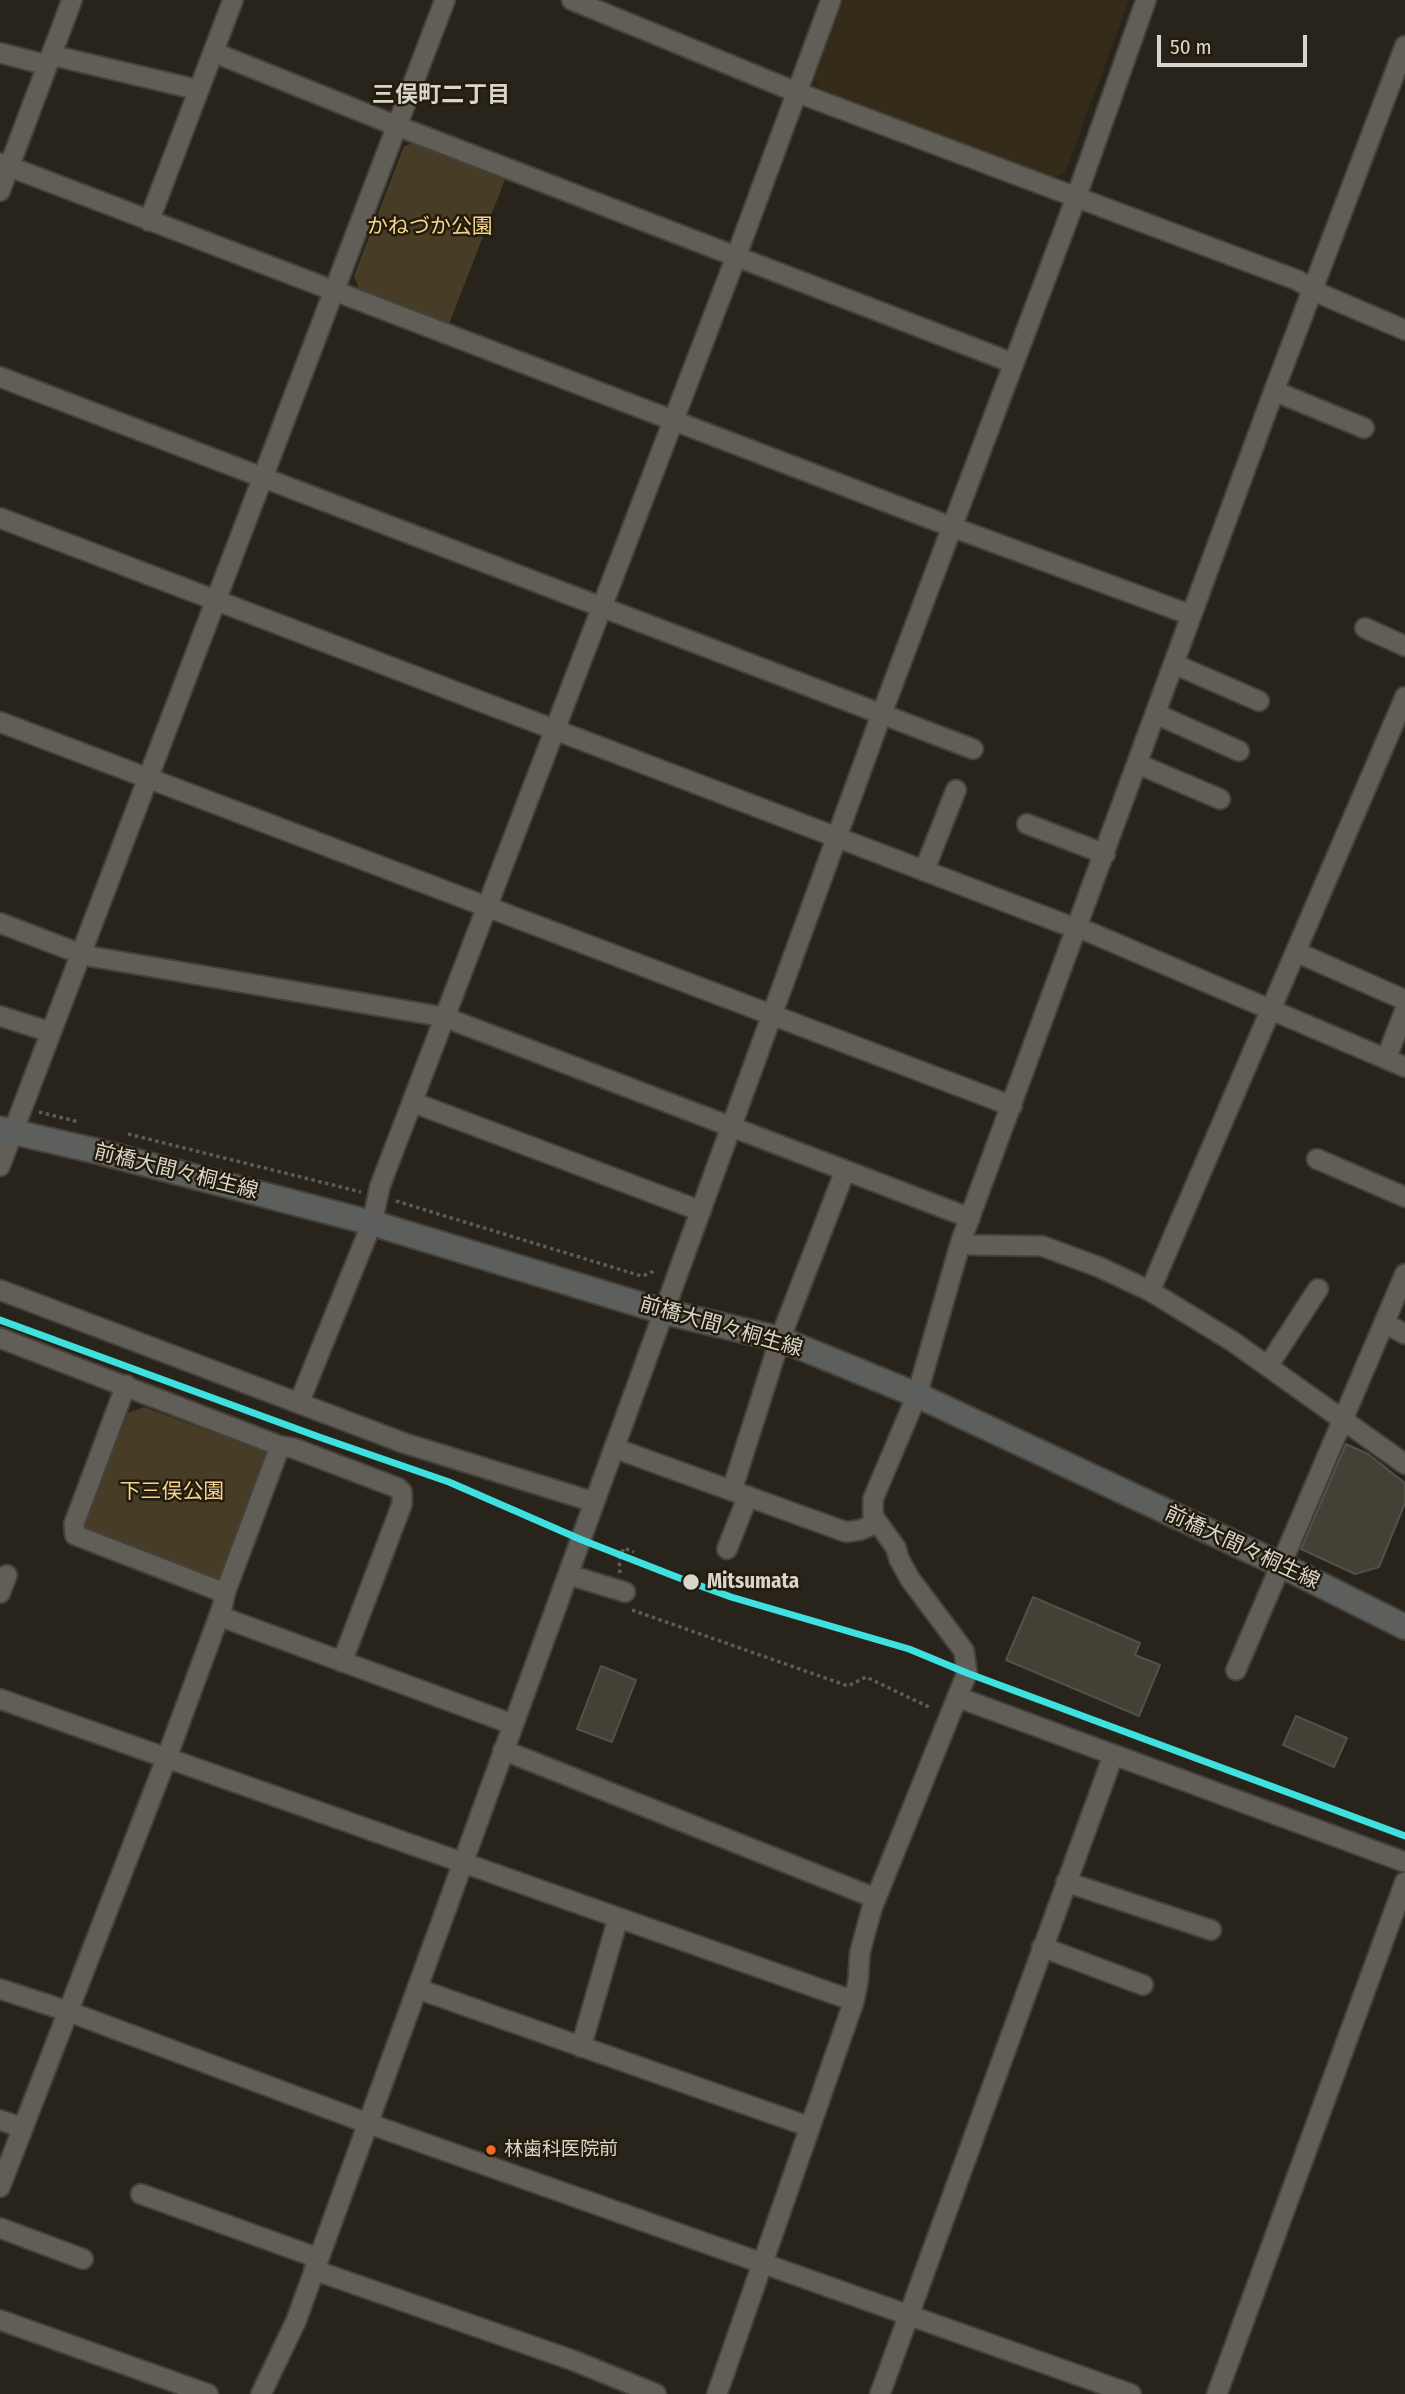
<!DOCTYPE html>
<meta charset="utf-8">
<style>
body{margin:0}
#map{position:relative;width:1405px;height:2394px;overflow:hidden;background:#28241c;font-family:"Fira Sans Condensed",sans-serif}
canvas{display:block}
.scale{position:absolute;left:1157px;top:35px;width:150px;height:32px;box-sizing:border-box;border:4px solid #d9d5cb;border-top:0;padding-left:9px;font-size:21px;line-height:24px;white-space:nowrap;color:#d9d5cb;-webkit-text-stroke:5px #231c0d;paint-order:stroke}
</style>
<div id="map">
<canvas width="1405" height="2394"></canvas>
<div class="scale">50 m</div>
</div>
<script>
const g = document.querySelector('canvas').getContext('2d');
g.lineJoin = 'round';
function fill(path, color) { g.fillStyle = color; g.fill(path, 'evenodd'); }
const toPath = rows => new Path2D(rows.map(r => 'M' + r).join(''));
function stroke(path, color, width, dash) { g.strokeStyle = color; g.lineWidth = width; g.lineCap = dash ? 'butt' : 'round'; g.setLineDash(dash || []); g.stroke(path); }
function label(font, color, halo, rows, align = 'center') {
  g.font = font + ' "Fira Sans Condensed","Noto Sans JP",sans-serif'; g.lineWidth = 5; g.setLineDash([]); g.textBaseline = 'middle'; g.strokeStyle = halo; g.fillStyle = color; for (const [text, x, y, turn = 0] of rows) {
    g.save(); g.translate(x, y); g.rotate((+turn || 0) * Math.PI / 180); g.textAlign = isNaN(turn) ? turn : align; if (halo) g.strokeText(text, 0, 0); g.fillText(text, 0, 0); g.restore();
  }
}
fill(toPath([
 [844,0,1129,0,1065,173,1054,178,819,88,814,79]
]), '#342b18');
fill(toPath([
 [416,142,506,177,449,324,359,289,354,276,404,146],
 [144,1407,268,1453,221,1585,82,1528,128,1413]
]), '#473d26');
const building = toPath([
 [1346,1444,1368,1454,1405,1483,1405,1503,1379,1567,1355,1574,1301,1549,1346,1444],
 [1033,1597,1140,1643,1135,1655,1160,1665,1139,1716,1006,1660,1033,1597],
 [601,1666,636,1680,612,1742,577,1729,601,1666],
 [1296,1716,1347,1738,1334,1767,1283,1745,1296,1716]
]);
fill(building, '#454035');
stroke(building, '#545048', 2);
const minor = toPath([
 [572,0,796,92,1297,280,1323,295,1405,330],
 [213,52,397,126,1013,363],
 [0,53,47,65],
 [51,55,199,90],
 [0,163,952,527,1191,615],
 [0,191,72,0],
 [149,221,233,0],
 [0,377,973,749],
 [1274,391,1364,428],
 [0,518,1064,924,1089,932,1405,1067],
 [1365,628,1405,646],
 [1174,664,1259,701],
 [1156,714,1239,751],
 [0,722,1012,1106],
 [1138,764,1220,799],
 [1027,824,1105,854],
 [924,871,956,790],
 [0,923,81,954,94,957,444,1017,970,1218],
 [1296,952,1405,1000],
 [0,1016,50,1032],
 [1386,1059,1405,1010],
 [412,1102,701,1211],
 [1317,1159,1405,1197],
 [0,1166,445,0],
 [961,1241,972,1245,1042,1246,1099,1267,1150,1291,1232,1341,1405,1464],
 [0,1290,404,1443,594,1502],
 [1150,1291,1405,697],
 [1384,1323,1405,1334],
 [0,1338,280,1446,293,1448,398,1488,402,1492,402,1504,342,1662],
 [1268,1366,1318,1289],
 [126,1385,74,1524,75,1535,225,1593],
 [299,1403,372,1223,380,1186,736,257,831,0],
 [614,1448,846,1532,860,1530,877,1523],
 [732,1490,780,1339,845,1171],
 [727,1549,748,1496],
 [579,1578,625,1592],
 [0,1593,7,1575],
 [219,1616,512,1724],
 [1236,1670,1405,1274],
 [957,1697,1405,1862],
 [0,1699,854,2001,717,2394],
 [503,1750,875,1898],
 [1066,1882,1211,1930],
 [1042,1947,1143,1985],
 [0,1989,67,2011,367,2123,1131,2394],
 [418,1989,810,2127],
 [854,2001,858,1981,860,1952,872,1908,967,1673,964,1651,910,1579,899,1559,896,1548,873,1516,873,1499,917,1395,961,1241,1274,391,1405,46],
 [581,2047,617,1922,621,1919],
 [0,2120,23,2128],
 [0,2187,167,1757,222,1608,225,1593,280,1446],
 [141,2194,318,2258],
 [0,2228,83,2259],
 [314,2270,572,2360,656,2394],
 [0,2320,208,2394],
 [261,2394,296,2321,882,713,1076,198,1146,0],
 [880,2394,1113,1756],
 [1217,2394,1405,1882]
]);
const major = toPath([
 [0,1129,96,1151,372,1223,665,1312,780,1339,917,1395,1281,1565,1405,1627]
]);
stroke(minor, '#44413b', 23);
stroke(major, '#44413b', 28);
stroke(toPath([
 [39,1112,79,1122],
 [128,1134,361,1192],
 [396,1201,638,1275,643,1276,654,1271],
 [620,1573,619,1560,624,1548,634,1552],
 [632,1610,848,1686,866,1677,931,1708]
]), '#5f5b56', 3.5, [3.5, 3.5]);
stroke(minor, '#615e58', 19);
stroke(major, '#5c5f5c', 24);
stroke(toPath([
 [0,1320,319,1437,449,1482,582,1540,687,1581,731,1597,909,1649,967,1673,1405,1836]
]), '#3ee1e0', 7);
for (const [x, y, r, color] of [
 [691,1582,9,"#d9d5cb"],
 [491,2150,6,"#f36827"]
]) { const dot = new Path2D(); dot.arc(x, y, r, 0, 2 * Math.PI); g.fillStyle = color; g.fill(dot); stroke(dot, '#231c0d', 2.5); }
label('19px', '#d9d5cb', '#231c0d', [
 ["林歯科医院前",504,2150]
], 'left');
label('21px', '#f3d390', '#231c0d', [
 ["かねづか公園",430,227],
 ["下三俣公園",172,1492]
]);
label('21px', '#d9d5cb', '#231c0d', [
 ["前橋大間々桐生線",176,1172,14],
 ["前橋大間々桐生線",721,1327,16],
 ["前橋大間々桐生線",1242,1548,25]
]);
label('bold 21px', '#d9d5cb', '#231c0d', [
 ["Mitsumata",707,1582]
], 'left');
label('bold 23px', '#d9d5cb', '#231c0d', [
 ["三俣町二丁目",441,96]
]);
</script>
